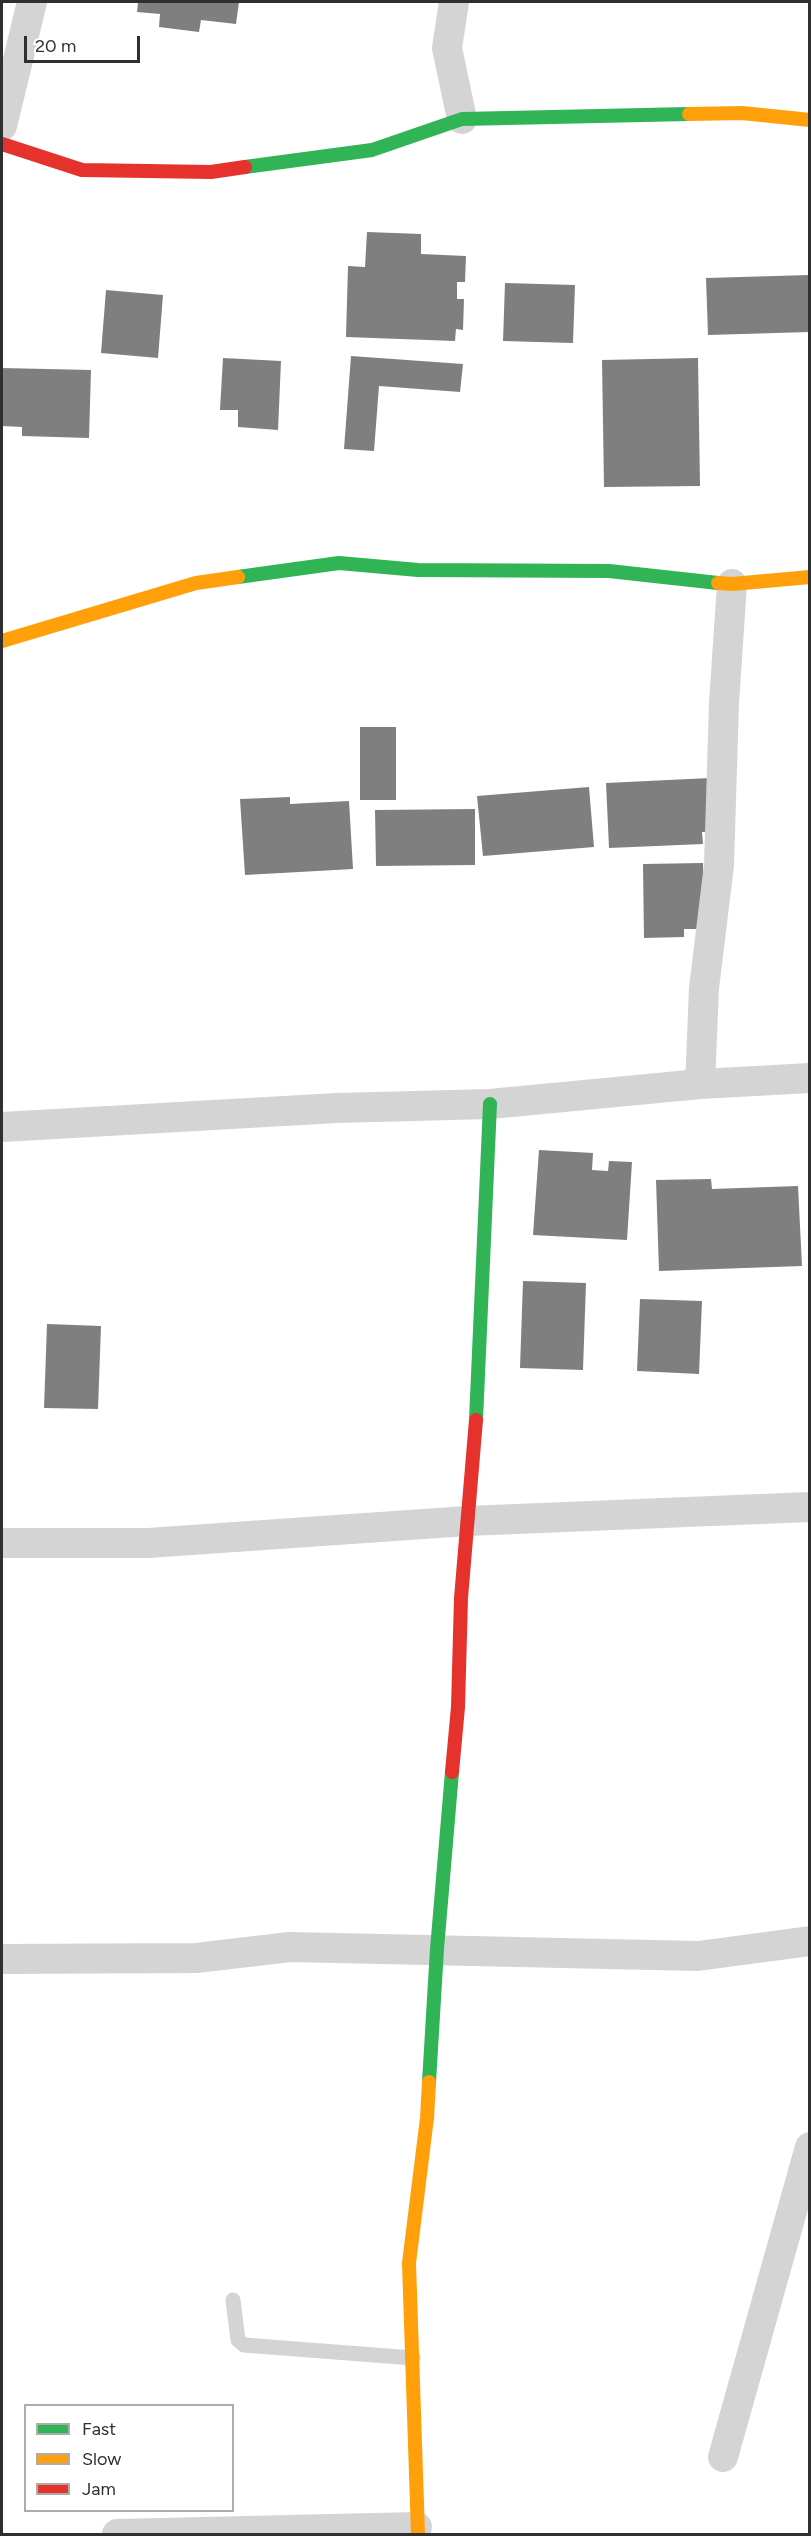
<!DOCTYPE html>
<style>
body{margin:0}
#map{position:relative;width:811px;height:2536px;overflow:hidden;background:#fff;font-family:Figtree,sans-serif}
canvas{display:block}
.frame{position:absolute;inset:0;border:3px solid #2f2f2f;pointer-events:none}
.legend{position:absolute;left:24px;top:2404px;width:210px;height:108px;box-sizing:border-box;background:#fff;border:2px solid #acacac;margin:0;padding:8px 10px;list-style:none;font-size:18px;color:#2f2f2f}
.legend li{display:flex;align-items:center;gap:12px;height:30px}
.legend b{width:30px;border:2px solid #acacac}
.scale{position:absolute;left:24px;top:36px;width:116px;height:27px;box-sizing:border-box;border:3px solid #2f2f2f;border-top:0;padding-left:8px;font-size:18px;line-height:21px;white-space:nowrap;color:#2f2f2f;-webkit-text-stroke:4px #fff;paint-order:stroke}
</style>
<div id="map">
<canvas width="811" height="2536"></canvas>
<div class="frame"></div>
<ul class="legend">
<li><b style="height:8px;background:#30b455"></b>Fast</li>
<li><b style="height:8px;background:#ff9f0a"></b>Slow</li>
<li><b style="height:8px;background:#e5322d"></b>Jam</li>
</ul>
<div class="scale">20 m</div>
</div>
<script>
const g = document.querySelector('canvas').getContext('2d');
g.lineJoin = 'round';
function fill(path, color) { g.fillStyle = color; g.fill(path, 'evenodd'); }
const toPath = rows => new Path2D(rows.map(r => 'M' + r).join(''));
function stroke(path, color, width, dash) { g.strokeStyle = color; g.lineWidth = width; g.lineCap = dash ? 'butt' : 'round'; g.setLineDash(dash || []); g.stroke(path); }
fill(toPath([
 [138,2,239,2,236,24,201,20,199,32,159,27,160,14,137,12],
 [367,232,421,234,421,254,466,256,465,282,457,282,457,299,464,299,463,330,456,329,455,341,346,337,348,266,365,267],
 [810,275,810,332,708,335,706,278],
 [505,283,575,285,573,343,503,341],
 [106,290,163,295,158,358,101,353],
 [351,356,463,364,460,392,379,386,374,451,344,449],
 [223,358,281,361,278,430,238,427,238,410,220,410],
 [698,358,700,486,604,487,602,360],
 [2,368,91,370,89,438,22,436,22,427,2,426],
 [360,727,396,727,396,800,360,800],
 [710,778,713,832,702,832,703,844,609,848,606,783],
 [589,787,594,847,483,856,477,796],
 [290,797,290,804,349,801,353,869,245,875,240,799],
 [475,809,475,865,376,866,375,810],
 [703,863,704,929,684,929,684,937,644,938,643,864],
 [539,1150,593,1153,592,1170,608,1171,609,1161,632,1162,627,1240,533,1235],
 [711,1179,712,1189,798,1186,802,1266,659,1271,656,1180],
 [523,1281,586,1283,583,1370,520,1368],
 [640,1299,702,1301,699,1374,637,1371],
 [47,1324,101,1326,98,1409,44,1408]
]), '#7f7f7f');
stroke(toPath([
 [233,2300,238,2340,244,2345,413,2358]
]), '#d4d4d4', 15);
stroke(toPath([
 [454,2,447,48,462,119],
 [2,126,32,2],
 [700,1084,704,988,719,865,724,703,732,584],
 [2,1127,337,1108,490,1104,700,1084,810,1078],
 [2,1543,148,1543,467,1521,810,1507],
 [2,1959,196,1958,290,1947,698,1956,810,1941],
 [723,2457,810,2147],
 [117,2534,417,2527]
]), '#d4d4d4', 30);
stroke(toPath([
 [245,167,372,150,462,119,689,114],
 [238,577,339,563,418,570,609,571,718,583],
 [476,1420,490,1104],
 [429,2082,437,1949,452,1772]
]), '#30b455', 14);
stroke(toPath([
 [689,114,742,113,810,120],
 [718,583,732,584,810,577],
 [2,641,196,583,238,577],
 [418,2534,409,2263,427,2118,429,2082]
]), '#ff9f0a', 14);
stroke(toPath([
 [2,144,82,170,211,172,245,167],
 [452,1772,458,1707,461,1598,476,1420]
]), '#e5322d', 14);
</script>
